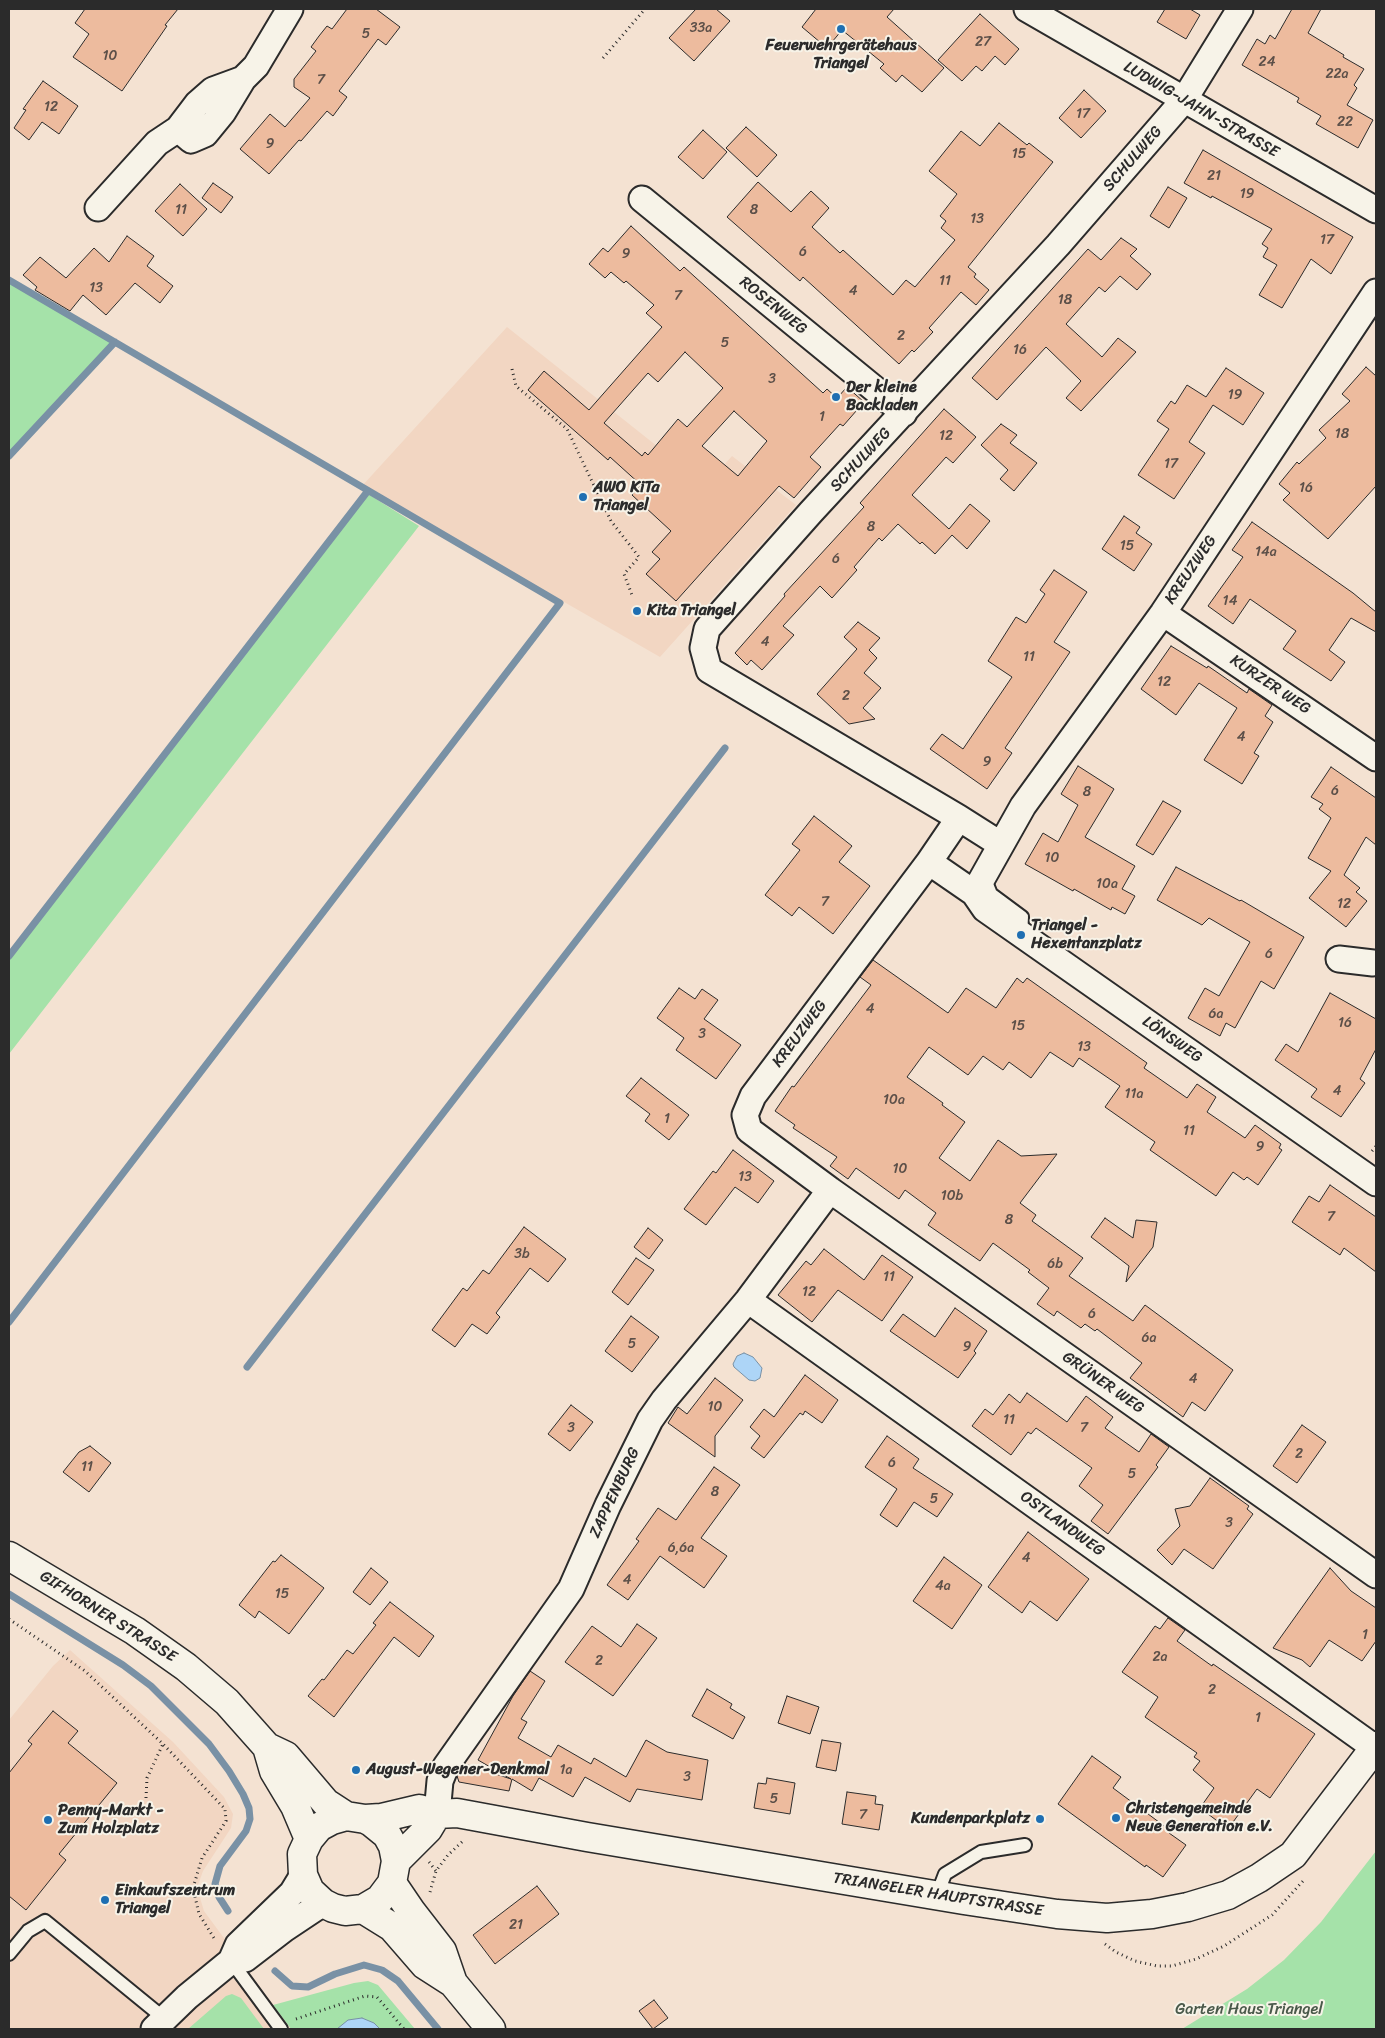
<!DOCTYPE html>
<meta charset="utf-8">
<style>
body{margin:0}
#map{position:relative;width:1385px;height:2038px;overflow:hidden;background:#f4e2d2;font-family:Sriracha,sans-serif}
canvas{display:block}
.frame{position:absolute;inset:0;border:10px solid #2b2b2b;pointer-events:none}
</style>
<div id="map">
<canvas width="1385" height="2038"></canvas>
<div class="frame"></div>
</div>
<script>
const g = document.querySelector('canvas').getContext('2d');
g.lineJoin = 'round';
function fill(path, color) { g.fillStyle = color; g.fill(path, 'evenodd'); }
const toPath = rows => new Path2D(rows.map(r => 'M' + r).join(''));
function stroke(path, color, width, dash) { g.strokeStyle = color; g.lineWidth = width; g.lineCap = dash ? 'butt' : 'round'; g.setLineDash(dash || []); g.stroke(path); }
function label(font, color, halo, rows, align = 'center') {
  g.font = font + ' Sriracha,sans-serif'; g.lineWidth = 4; g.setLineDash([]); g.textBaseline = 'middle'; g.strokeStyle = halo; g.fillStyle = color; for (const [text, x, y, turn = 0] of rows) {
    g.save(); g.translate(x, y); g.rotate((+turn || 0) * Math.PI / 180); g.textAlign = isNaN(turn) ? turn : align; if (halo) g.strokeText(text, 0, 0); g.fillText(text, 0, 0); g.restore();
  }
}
fill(toPath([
 [507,327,706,485,732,456,796,505,660,657,362,486],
 [70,1650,173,1742,224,1797,233,1814,231,1828,203,1871,197,1888,204,1911,291,2029,9,2029,9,1720,53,1666]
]), '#f2d6c2');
fill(toPath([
 [9,277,117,340,9,456],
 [368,494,419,526,9,1054,9,959],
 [1376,1851,1376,2029,1182,2029,1247,1989,1284,1960,1321,1922],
 [368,1981,378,1985,415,2029,291,2029,273,2005,354,1983],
 [232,1994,241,1998,264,2029,188,2029,226,1996]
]), '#a5e2a9');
const water = toPath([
 [744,1353,753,1357,762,1368,760,1378,755,1381,749,1380,734,1367,733,1364,737,1356,744,1353],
 [362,2018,374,2023,380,2029,337,2029,348,2020,362,2018]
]);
fill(water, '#add5f7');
stroke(water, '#7991a5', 1);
stroke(toPath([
 [9,280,560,603,9,1322],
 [9,456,115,342],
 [9,956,367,492],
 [247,1367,725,748],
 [9,1594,123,1665,151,1686,209,1744,229,1771,243,1794,249,1808,250,1819,246,1831,220,1866,215,1884,219,1897,228,1911],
 [275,1971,292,1986,308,1987,335,1974,364,1965,382,1970,398,1981,438,2029]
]), '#7991a5', 7);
const building = toPath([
 [85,9,178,9,165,25,167,26,122,91,73,57,89,34,75,23,85,9],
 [347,9,376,9,400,27,386,45,378,39,358,66,339,91,347,97,333,116,327,111,301,141,299,140,269,174,240,149,270,114,285,127,310,98,294,87,294,79,316,51,311,47,319,36,327,26,332,29,347,9],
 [696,9,716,9,730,21,694,61,669,38,696,9],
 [816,9,894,9,887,17,944,68,922,92,902,75,896,82,880,68,884,64,842,30,827,48,802,27,816,9],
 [1165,9,1190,9,1200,15,1186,39,1157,22,1165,9],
 [1292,9,1321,9,1308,33,1344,55,1343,57,1364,69,1354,85,1357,88,1347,105,1373,120,1358,148,1316,124,1321,116,1297,102,1299,98,1242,65,1257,39,1265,44,1270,35,1275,39,1292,9],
 [980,14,1019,49,1005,65,995,56,982,71,976,66,962,81,938,60,980,14],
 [43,81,78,106,59,134,42,122,29,140,14,128,26,110,23,109,43,81],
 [1084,90,1106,111,1081,138,1059,118,1084,90],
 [999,123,1027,145,1029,143,1053,162,968,267,976,274,974,277,989,290,976,305,961,292,929,328,933,332,914,352,912,350,899,364,803,277,800,281,727,217,758,182,791,212,811,191,829,208,812,227,840,253,843,250,893,295,906,280,915,287,955,240,941,228,946,221,940,216,957,194,929,171,961,131,980,146,999,123],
 [746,127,777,155,757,177,726,148,746,127],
 [703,130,727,152,703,179,678,157,703,130],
 [1203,150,1353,237,1331,274,1311,259,1282,308,1259,295,1277,265,1263,257,1268,248,1262,244,1272,229,1212,196,1211,198,1184,183,1203,150],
 [213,183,233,197,221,213,202,198,213,183],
 [180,184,207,209,183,236,155,211,180,184],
 [1168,187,1187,198,1169,228,1150,216,1168,187],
 [631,226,680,271,684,267,823,393,827,389,837,398,847,387,864,402,843,426,840,424,810,457,821,467,794,498,779,486,676,601,646,574,660,559,652,552,671,531,632,495,641,485,610,457,608,460,528,390,544,371,589,410,662,327,646,313,654,305,626,281,624,283,611,272,605,278,589,264,603,248,608,252,631,226],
 [685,352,723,388,687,427,678,419,648,455,645,452,642,456,604,423,648,373,658,382,685,352],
 [734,411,767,441,738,476,702,446,734,411],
 [127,236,154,256,147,266,173,286,160,303,135,283,106,315,83,295,70,311,35,290,37,287,23,275,40,257,66,278,94,248,109,262,127,236],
 [1121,238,1137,249,1130,256,1151,274,1137,290,1120,276,1105,292,1099,287,1066,324,1102,357,1118,338,1136,352,1081,411,1066,398,1081,381,1046,347,997,400,972,378,1088,249,1101,260,1121,238],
 [1366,367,1376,376,1376,486,1328,539,1283,500,1290,493,1279,484,1297,462,1299,464,1326,438,1319,430,1350,401,1342,394,1366,367],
 [1226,368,1264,393,1243,425,1213,405,1189,442,1205,453,1174,499,1138,475,1169,429,1157,421,1171,401,1175,404,1187,385,1206,397,1226,368],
 [944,409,976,437,953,463,946,457,912,495,949,529,970,504,990,521,967,549,952,535,935,554,922,542,920,544,898,524,882,541,879,538,866,553,854,567,857,570,832,598,820,586,783,626,794,635,762,670,751,660,747,665,735,653,785,596,784,594,864,507,860,503,944,409],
 [1001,424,1017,435,1010,443,1037,463,1014,491,1000,479,1008,470,981,445,1001,424],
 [1124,516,1140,527,1136,533,1152,544,1134,571,1102,549,1124,516],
 [1252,522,1353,593,1376,612,1376,632,1351,618,1329,650,1345,662,1331,681,1283,649,1296,631,1250,599,1233,624,1208,606,1243,557,1232,550,1252,522],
 [1054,570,1087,592,1054,642,1070,652,1005,748,1012,753,987,789,930,749,942,734,963,749,1012,677,988,661,1016,617,1026,623,1045,594,1040,590,1054,570],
 [858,622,880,638,869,650,877,658,864,673,881,688,863,708,875,719,849,724,817,694,857,649,844,637,858,622],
 [1171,646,1207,668,1208,666,1247,693,1249,689,1272,705,1265,716,1273,722,1254,753,1259,756,1242,784,1204,760,1237,708,1199,683,1176,715,1141,689,1171,646],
 [1078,766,1114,789,1085,837,1135,866,1122,889,1135,896,1125,914,1112,907,1111,910,1074,889,1073,891,1025,864,1043,833,1058,842,1078,805,1061,794,1078,766],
 [1331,767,1376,798,1376,845,1366,837,1344,875,1360,888,1356,892,1367,901,1346,927,1309,898,1331,871,1308,858,1331,818,1319,809,1323,804,1311,797,1331,767],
 [1163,801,1181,811,1153,855,1136,845,1163,801],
 [814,816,852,846,839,862,870,886,833,934,799,907,792,916,765,895,800,850,792,844,814,816],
 [1176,867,1240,901,1241,900,1304,937,1274,989,1261,981,1235,1028,1226,1023,1220,1036,1188,1018,1205,988,1219,996,1250,942,1209,918,1202,925,1157,900,1176,867],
 [873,960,948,1013,966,988,996,1008,1017,978,1023,983,1027,978,1147,1063,1144,1068,1187,1098,1197,1084,1216,1097,1207,1112,1245,1138,1255,1125,1281,1144,1279,1148,1282,1150,1258,1185,1247,1177,1244,1180,1233,1172,1216,1196,1150,1150,1155,1142,1105,1107,1120,1086,1079,1058,1073,1067,1050,1052,1031,1078,1009,1062,1003,1070,983,1056,968,1075,929,1047,907,1077,943,1103,942,1105,965,1122,939,1158,970,1181,998,1140,1021,1156,1057,1154,1020,1203,1036,1215,1032,1221,1083,1258,1069,1276,1133,1321,1145,1305,1233,1370,1205,1411,1192,1402,1183,1417,1130,1378,1142,1363,1097,1329,1095,1331,1085,1324,1081,1328,1057,1311,1054,1316,1037,1304,1049,1288,1028,1272,1030,1270,993,1243,980,1261,928,1225,936,1213,905,1190,899,1199,856,1168,848,1179,830,1166,837,1157,793,1128,795,1125,775,1111,792,1086,794,1087,871,985,860,977,873,960],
 [679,988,695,999,702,989,718,1000,704,1019,741,1045,716,1079,676,1050,684,1038,657,1018,679,988],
 [1330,993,1376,1019,1376,1049,1360,1079,1365,1083,1341,1117,1311,1097,1317,1089,1275,1060,1286,1044,1298,1052,1330,993],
 [641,1078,689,1115,669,1140,645,1121,650,1114,626,1096,641,1078],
 [733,1150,774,1181,758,1203,735,1187,706,1225,684,1209,713,1171,716,1173,733,1150],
 [1330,1185,1376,1217,1376,1272,1344,1248,1340,1255,1292,1222,1309,1196,1319,1202,1330,1185],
 [1105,1218,1133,1238,1136,1220,1157,1222,1153,1247,1126,1282,1129,1266,1091,1237,1105,1218],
 [524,1227,566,1259,548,1282,530,1268,496,1313,500,1317,487,1334,472,1324,455,1347,432,1330,463,1288,467,1291,483,1270,489,1274,524,1227],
 [648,1228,663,1240,649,1259,634,1247,648,1228],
 [824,1249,864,1280,882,1255,913,1277,882,1321,838,1290,812,1322,778,1295,806,1261,811,1265,824,1249],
 [636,1258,654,1270,628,1305,612,1292,636,1258],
 [955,1308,987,1331,974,1351,976,1353,958,1378,890,1331,903,1314,935,1337,955,1308],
 [631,1316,659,1337,632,1372,605,1351,631,1316],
 [805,1375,838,1400,822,1423,805,1411,803,1415,800,1413,764,1458,751,1448,760,1436,750,1427,764,1409,774,1417,805,1375],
 [715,1378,743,1400,715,1436,715,1457,668,1423,678,1407,687,1414,715,1378],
 [1027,1393,1067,1422,1086,1396,1113,1417,1105,1428,1139,1452,1151,1434,1169,1447,1156,1465,1158,1467,1108,1534,1091,1521,1103,1505,1079,1486,1092,1468,1036,1428,1031,1434,1028,1432,1011,1455,972,1426,985,1409,993,1415,1009,1394,1020,1403,1027,1393],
 [571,1405,593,1422,570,1451,548,1434,571,1405],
 [1302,1425,1326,1442,1297,1483,1273,1466,1302,1425],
 [887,1436,919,1459,913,1468,953,1494,937,1517,914,1502,897,1527,880,1515,897,1489,865,1467,887,1436],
 [90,1446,111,1463,89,1492,63,1472,79,1452,90,1446],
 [714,1467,740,1485,701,1538,727,1556,704,1588,660,1556,628,1600,607,1585,639,1541,636,1539,658,1508,676,1520,714,1467],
 [1210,1478,1249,1506,1247,1509,1253,1514,1213,1569,1184,1549,1172,1565,1157,1550,1180,1526,1175,1509,1190,1506,1210,1478],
 [1028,1532,1089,1579,1057,1621,1030,1601,1022,1613,988,1587,1028,1532],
 [281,1555,324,1588,289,1634,259,1611,255,1618,239,1605,273,1561,275,1562,281,1555],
 [944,1557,982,1585,952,1629,913,1601,944,1557],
 [371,1568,388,1582,370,1605,353,1592,371,1568],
 [1330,1568,1351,1591,1376,1608,1376,1641,1362,1661,1329,1640,1310,1667,1302,1660,1273,1648,1330,1568],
 [390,1602,434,1636,419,1657,394,1637,334,1717,308,1696,322,1679,324,1680,347,1650,353,1654,376,1625,373,1623,390,1602],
 [1168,1618,1185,1630,1177,1641,1212,1666,1213,1664,1315,1734,1270,1798,1257,1789,1228,1829,1200,1808,1214,1788,1193,1770,1200,1761,1194,1757,1197,1753,1145,1717,1158,1697,1122,1672,1155,1626,1160,1629,1168,1618],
 [637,1624,657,1638,613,1696,565,1662,592,1626,621,1647,637,1624],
 [530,1671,545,1681,521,1719,527,1722,518,1738,551,1757,558,1745,591,1764,594,1758,626,1777,646,1740,667,1752,708,1760,702,1800,637,1789,630,1802,585,1777,573,1797,539,1778,532,1791,512,1779,509,1791,459,1782,457,1776,465,1764,511,1779,478,1760,513,1696,530,1671],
 [707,1689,732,1704,730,1708,745,1717,733,1739,692,1716,707,1689],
 [787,1696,819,1707,810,1734,778,1723,787,1696],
 [53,1711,78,1731,68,1743,117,1783,59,1854,66,1860,26,1910,9,1896,9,1773,32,1744,28,1741,53,1711],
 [822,1740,841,1743,836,1771,816,1767,822,1740],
 [1092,1756,1121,1777,1113,1788,1171,1831,1169,1833,1186,1845,1163,1877,1146,1865,1145,1867,1058,1804,1092,1756],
 [767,1778,795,1783,790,1814,754,1808,758,1783,766,1784,767,1778],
 [847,1792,876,1796,875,1804,883,1805,879,1830,842,1824,847,1792],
 [537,1886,559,1914,495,1964,473,1935,537,1886],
 [654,2000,668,2018,653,2029,639,2011,654,2000]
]);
fill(building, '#edbb9e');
stroke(building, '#2b2b2b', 1);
const service = toPath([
 [984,877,991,894,1022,917,1021,935],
 [937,1895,945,1874,981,1852,1025,1845],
 [9,1954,28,1931,45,1921,165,2019],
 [231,1961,281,2029]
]);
const minor = toPath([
 [1027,9,1376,210],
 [178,129,191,140,205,134,223,112,243,79,256,66,290,9],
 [642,199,904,413],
 [98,208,157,143,178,129,197,104,213,90,243,79],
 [1163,613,1376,758],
 [959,818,709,670,703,648,707,629,811,512,1058,245,1184,100,1240,9],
 [1000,844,959,818,929,862,974,893,985,909,1376,1183],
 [929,862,753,1096,745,1115,749,1130,830,1190,1376,1575],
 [974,893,1023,806,1163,613,1376,292],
 [1339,959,1373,963],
 [748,1300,1375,1748],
 [437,1814,440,1781,446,1766,571,1589,608,1505,650,1420,664,1400,748,1300,830,1190],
 [234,1961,245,1959,284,1929,323,1903],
 [154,2029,187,1997,231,1961,238,1945,292,1893,303,1875]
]);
const tertiary = toPath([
 [9,1556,135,1631,186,1667,227,1702,267,1747,274,1771,295,1806,309,1839],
 [267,1747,286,1756,326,1803,346,1816],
 [365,1819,381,1818,419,1809,437,1814,457,1813,587,1837,964,1900,1057,1914,1107,1918,1152,1914,1188,1907,1228,1895,1259,1878,1293,1855,1376,1746],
 [396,1861,428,1829,437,1814],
 [392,1883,411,1911,442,1951,453,1983],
 [363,1909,380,1899,392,1883,396,1861,393,1846,387,1835,371,1822,365,1819,346,1816,332,1820,319,1827,309,1839,302,1854,303,1875,310,1891,323,1903,333,1908,345,1911,363,1909,392,1927,425,1965,453,1983,491,2029]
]);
stroke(service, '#2b2b2b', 16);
stroke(minor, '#2b2b2b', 29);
stroke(tertiary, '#2b2b2b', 31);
stroke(toPath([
 [603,58,645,9],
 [512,369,516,386,567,429,611,521,639,557,624,574,632,595],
 [1372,1151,1376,1146],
 [9,1619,85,1671,163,1744,225,1809,226,1821,202,1858,193,1888,199,1914,214,1938],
 [146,1798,147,1778,163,1744],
 [429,1862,436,1871],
 [430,1892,436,1871,448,1855,464,1840],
 [1105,1944,1116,1952,1135,1961,1157,1966,1172,1966,1196,1959,1224,1946,1272,1915,1303,1881],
 [296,2019,365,1996,377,1997,404,2029]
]), '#2b2b2b', 3, [1, 4]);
stroke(service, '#f7f3e8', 12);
stroke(minor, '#f7f3e8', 25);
stroke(tertiary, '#f7f3e8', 28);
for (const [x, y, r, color] of [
 [841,29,5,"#1f6fb2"],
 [836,397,5,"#1f6fb2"],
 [583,497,5,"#1f6fb2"],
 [637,611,5,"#1f6fb2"],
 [1021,935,5,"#1f6fb2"],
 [356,1770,5,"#1f6fb2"],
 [1116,1818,5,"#1f6fb2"],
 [1040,1819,5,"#1f6fb2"],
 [48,1820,5,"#1f6fb2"],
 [105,1900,5,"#1f6fb2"]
]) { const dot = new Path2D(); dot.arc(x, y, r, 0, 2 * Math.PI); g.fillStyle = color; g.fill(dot); stroke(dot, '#f7f3e8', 2); }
label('14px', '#5c4f48', null, [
 ["33a",701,28],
 ["5",366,34],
 ["27",983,42],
 ["10",110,56],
 ["24",1267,62],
 ["22a",1337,74],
 ["7",321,80],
 ["12",51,107],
 ["17",1083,114],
 ["22",1345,122],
 ["9",270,144],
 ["15",1019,154],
 ["21",1214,176],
 ["19",1247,194],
 ["11",181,210],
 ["8",754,210],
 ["13",977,219],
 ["17",1327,240],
 ["6",803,252],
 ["9",626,254],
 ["11",945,281],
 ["13",96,288],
 ["4",853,291],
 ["7",678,296],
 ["18",1065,300],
 ["2",901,336],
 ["5",725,343],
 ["16",1020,350],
 ["3",772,379],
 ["19",1235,395],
 ["1",822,417],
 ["18",1342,434],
 ["12",946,436],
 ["17",1171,464],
 ["16",1306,488],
 ["8",871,527],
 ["15",1127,546],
 ["14a",1266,552],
 ["6",836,559],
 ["14",1230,601],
 ["4",765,642],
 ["11",1029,657],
 ["12",1164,682],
 ["2",846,696],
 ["4",1241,737],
 ["9",987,762],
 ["6",1335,791],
 ["8",1087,792],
 ["10",1052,858],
 ["10a",1107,884],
 ["7",825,902],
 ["12",1344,904],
 ["6",1269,954],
 ["4",870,1009],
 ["6a",1216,1014],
 ["16",1345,1023],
 ["15",1018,1026],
 ["3",702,1034],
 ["13",1084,1047],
 ["4",1337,1091],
 ["11a",1134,1094],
 ["10a",894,1100],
 ["1",667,1119],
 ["11",1189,1131],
 ["9",1260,1147],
 ["10",900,1169],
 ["13",745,1177],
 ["10b",952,1196],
 ["7",1331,1217],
 ["8",1009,1220],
 ["3b",522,1254],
 ["6b",1055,1264],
 ["11",889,1277],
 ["12",809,1292],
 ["6",1092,1314],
 ["6a",1149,1338],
 ["5",632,1344],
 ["9",967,1347],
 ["4",1193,1379],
 ["10",715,1407],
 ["11",1009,1420],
 ["3",571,1428],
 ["7",1084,1428],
 ["2",1299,1454],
 ["6",892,1463],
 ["11",87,1467],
 ["5",1132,1474],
 ["8",715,1492],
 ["5",934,1499],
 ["3",1229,1523],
 ["6,6a",681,1548],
 ["4",1026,1558],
 ["4",627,1580],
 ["4a",943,1586],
 ["15",282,1594],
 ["1",1365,1635],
 ["2a",1160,1657],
 ["2",599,1661],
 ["2",1212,1690],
 ["1",1258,1718],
 ["1a",566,1770],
 ["3",687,1777],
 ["5",774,1799],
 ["7",863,1815],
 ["21",516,1925]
]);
label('bold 16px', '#2b2b2b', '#f7f3e8', [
 ["Feuerwehrgerätehaus",841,46,"center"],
 ["Triangel",841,64,"center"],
 ["Der kleine",846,388],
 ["Backladen",846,406],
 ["AWO KiTa",593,488],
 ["Triangel",593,506],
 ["Kita Triangel",647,611],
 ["Triangel -",1031,926],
 ["Hexentanzplatz",1031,944],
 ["August-Wegener-Denkmal",366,1770],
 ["Christengemeinde",1126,1809],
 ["Neue Generation e.V.",1126,1827],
 ["Penny-Markt -",58,1811],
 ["Zum Holzplatz",58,1829],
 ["Kundenparkplatz",1030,1819,"right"],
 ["Einkaufszentrum",115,1891],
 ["Triangel",115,1909]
], 'left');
label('16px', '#2b2b2b', '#f7f3e8', [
 ["LUDWIG-JAHN-STRASSE",1201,110,30],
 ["SCHULWEG",1133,159,-49],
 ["ROSENWEG",773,306,39],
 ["SCHULWEG",861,460,-47],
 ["KREUZWEG",1191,570,-56],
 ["KURZER WEG",1270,685,34],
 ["KREUZWEG",800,1034,-53],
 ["LÖNSWEG",1172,1040,35],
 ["GRÜNER WEG",1103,1383,35],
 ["ZAPPENBURG",615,1493,-65],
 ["OSTLANDWEG",1062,1524,36],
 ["GIFHORNER STRASSE",108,1617,32],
 ["TRIANGELER HAUPTSTRASSE",938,1895,9]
]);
label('16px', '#4a594a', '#f7f3e8', [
 ["Garten Haus Triangel",1249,2010]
]);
</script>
